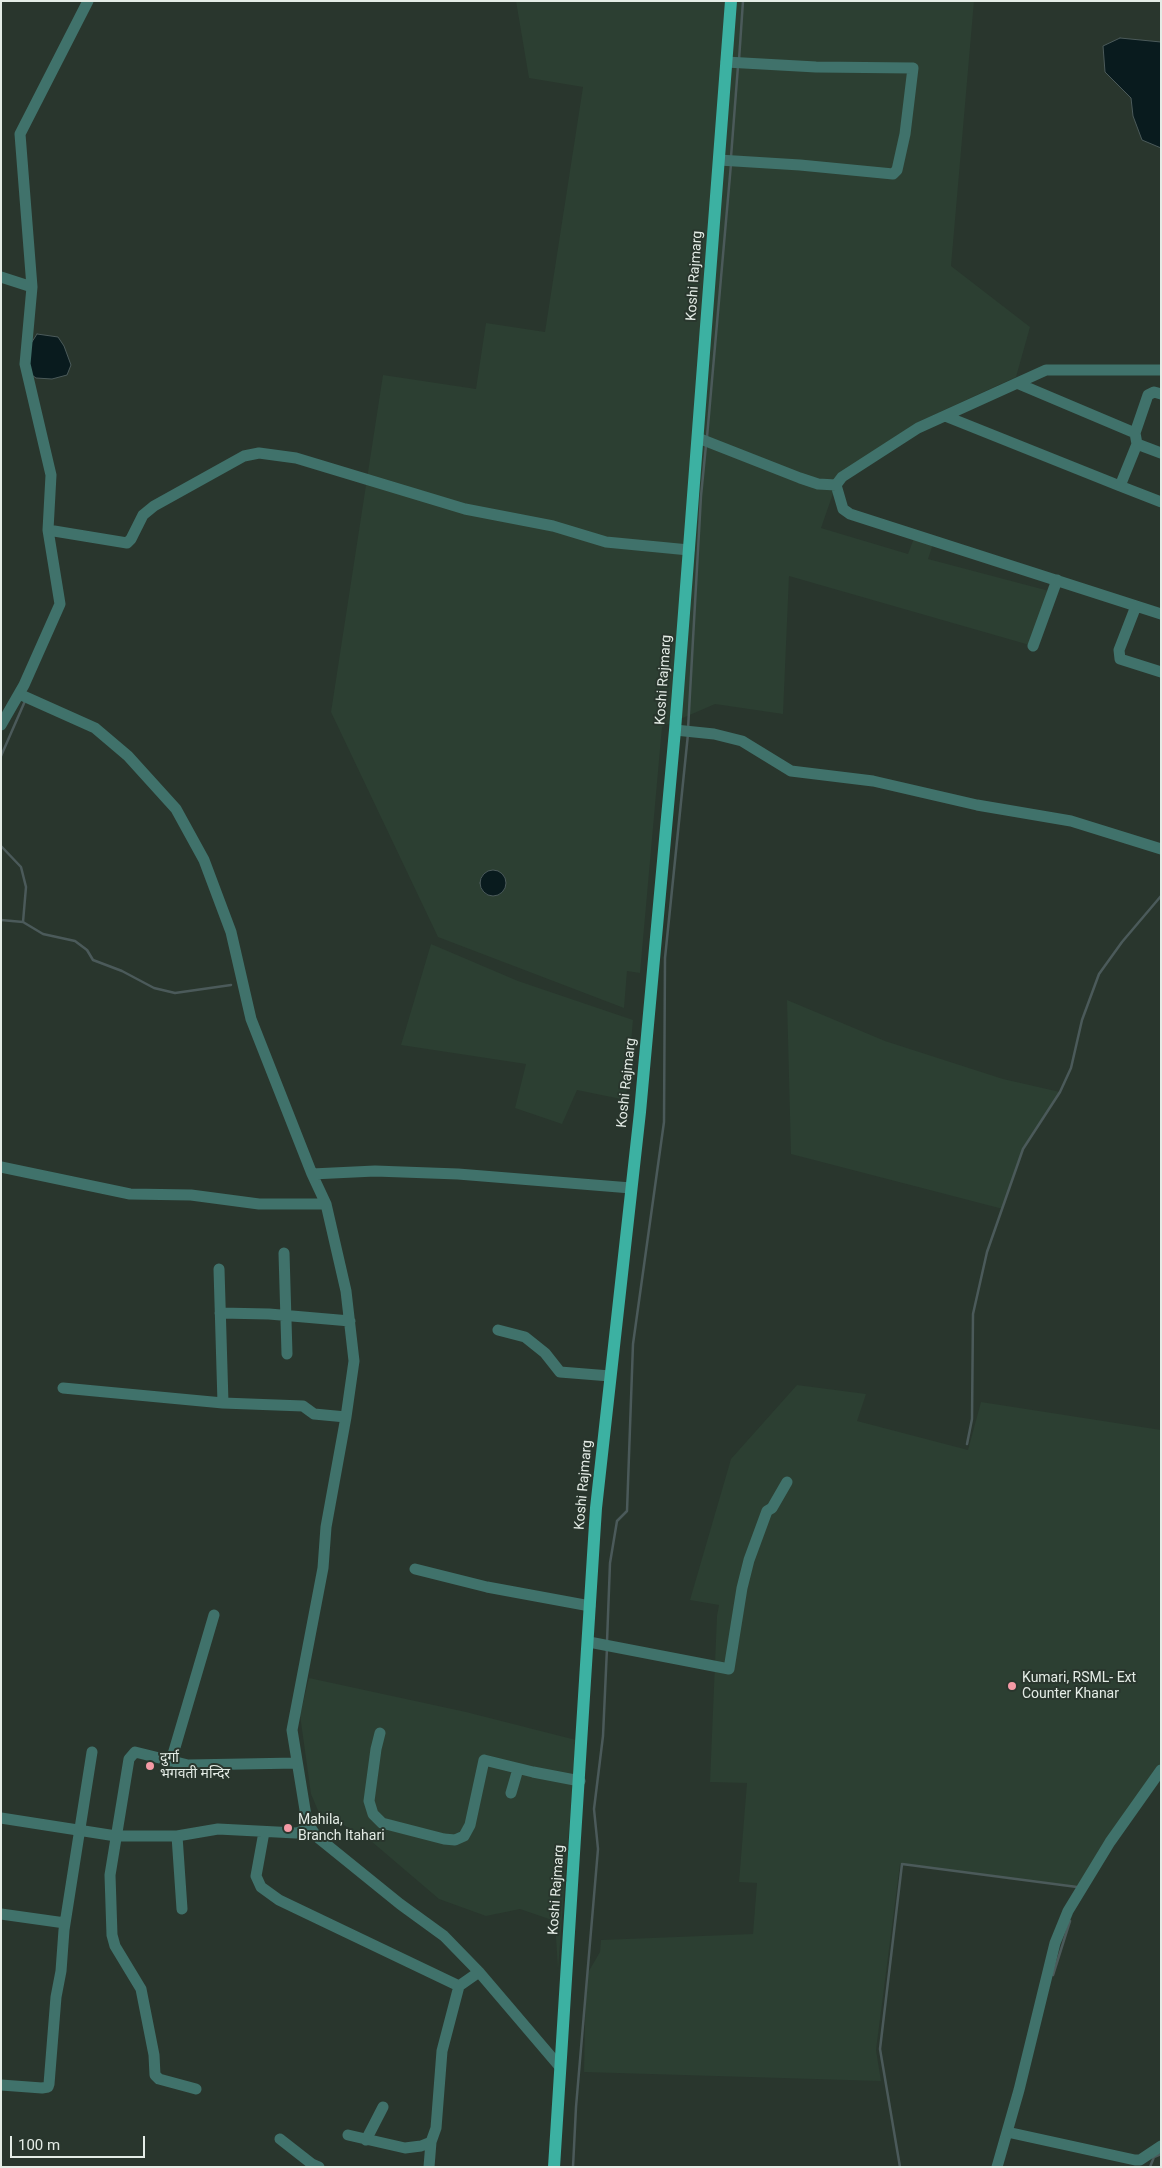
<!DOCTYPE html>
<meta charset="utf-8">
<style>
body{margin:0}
#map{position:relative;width:1162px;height:2168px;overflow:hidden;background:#29362d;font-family:Roboto,sans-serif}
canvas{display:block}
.frame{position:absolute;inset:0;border:2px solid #e4ece6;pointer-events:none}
.scale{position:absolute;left:10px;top:2136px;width:135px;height:22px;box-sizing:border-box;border:2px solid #e4ece6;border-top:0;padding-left:6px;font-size:15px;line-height:18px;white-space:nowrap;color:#e4ece6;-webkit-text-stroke:4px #29362d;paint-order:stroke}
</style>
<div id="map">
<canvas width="1162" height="2168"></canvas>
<div class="frame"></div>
<div class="scale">100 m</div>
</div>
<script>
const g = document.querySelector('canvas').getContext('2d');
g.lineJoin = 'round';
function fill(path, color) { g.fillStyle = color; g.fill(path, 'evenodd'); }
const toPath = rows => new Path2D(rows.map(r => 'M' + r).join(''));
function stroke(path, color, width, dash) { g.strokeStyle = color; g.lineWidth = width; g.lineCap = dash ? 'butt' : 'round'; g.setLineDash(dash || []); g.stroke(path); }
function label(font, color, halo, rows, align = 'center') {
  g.font = font + ' Roboto,"Noto Sans Devanagari",sans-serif'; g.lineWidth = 4; g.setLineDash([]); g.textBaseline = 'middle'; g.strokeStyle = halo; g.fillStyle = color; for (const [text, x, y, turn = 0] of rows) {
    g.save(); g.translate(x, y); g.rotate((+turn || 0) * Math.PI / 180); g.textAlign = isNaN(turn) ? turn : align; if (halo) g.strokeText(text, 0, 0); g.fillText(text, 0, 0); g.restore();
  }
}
fill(toPath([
 [516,1,974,1,951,266,1030,327,1016,377,916,423,836,485,821,528,908,554,914,538,933,544,928,559,1053,592,1033,646,789,576,783,714,715,704,662,727,640,973,627,971,624,1008,438,937,331,712,383,375,476,389,486,323,545,332,583,87,529,78],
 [431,944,518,981,633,1020,626,1100,577,1090,562,1124,515,1108,526,1064,401,1045],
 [787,1000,885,1041,1003,1079,1060,1092,1023,1149,1003,1209,791,1154],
 [797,1385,866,1394,857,1421,968,1450,981,1402,1161,1430,1161,1763,1146,1789,1077,1887,900,1864,876,2050,881,2081,584,2072,586,1976,600,1952,601,1940,753,1934,757,1883,739,1882,747,1783,710,1782,717,1616,719,1605,690,1600,731,1459],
 [309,1678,466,1712,576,1740,558,1969,555,1921,520,1909,486,1916,439,1899,371,1841,332,1818,322,1820,311,1794,300,1715]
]), '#2c3f32');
const water = toPath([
 [1120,38,1161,42,1161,148,1142,140,1133,116,1131,98,1105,72,1103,46,1120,38],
 [37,334,58,337,64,346,71,365,67,375,52,379,36,378,29,373,30,345,37,334],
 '480 883a13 13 0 1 1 26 0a13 13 0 1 1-26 0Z'
]);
fill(water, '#091b1e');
stroke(water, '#4b5a5a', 1);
stroke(toPath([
 [739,60,743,1],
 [731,157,738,66],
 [707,437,731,164],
 [688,729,701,496,706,445],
 [1,756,25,701],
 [1,846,21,867,26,887,23,922],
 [1,920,23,922,43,934,75,941,87,950,93,960,122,971,154,988,175,993,231,985],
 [967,1444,972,1419,973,1314,987,1252,1023,1149,1060,1092,1071,1068,1082,1020,1099,974,1122,942,1161,896],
 [607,1642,610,1563,617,1521,627,1511,633,1344,664,1122,665,958,688,734],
 [1053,1975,1070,1921],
 [573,2167,576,2107,598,1849,594,1809,603,1736,607,1648],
 [900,2167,880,2049,902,1864,1077,1887],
 [1150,2167,1154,2157,1161,2154]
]), '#4b5a5a', 2.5);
stroke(toPath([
 [719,160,800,165,893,174,897,170,905,134,913,68,816,67,726,62],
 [1,277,32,287],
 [1019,384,1135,433,1137,444,1161,453],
 [945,416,1120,486],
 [1135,433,1148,395,1154,392,1161,394],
 [698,438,800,478,818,484,836,485,842,477,918,428,1046,370,1161,370],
 [1137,444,1120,486,1161,502],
 [836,485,843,509,850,514,1161,614],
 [48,530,127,543,131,539,143,515,154,506,244,456,259,453,296,458,465,509,553,526,606,542,689,550],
 [1136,606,1119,650,1120,659,1161,672],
 [1033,646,1057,580],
 [19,694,95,728,128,756,176,809,204,860,231,932,251,1019,312,1174,326,1204,346,1291,354,1361,346,1417,326,1527,323,1568,292,1730,307,1822,316,1836,400,1904,444,1936,479,1972,560,2067],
 [1,725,24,685,60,604,48,530,51,475,25,364,32,287,20,134,88,1],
 [675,730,714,734,742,741,791,771,873,781,977,805,1071,821,1161,849],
 [1,1167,130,1194,191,1195,259,1204,326,1204],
 [312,1174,375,1171,458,1174,631,1188],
 [284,1253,287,1354],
 [219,1269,223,1403],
 [220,1313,269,1314,350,1321],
 [498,1330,525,1337,545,1353,560,1372,610,1376],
 [63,1388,223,1403,303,1406,314,1414,346,1417],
 [415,1569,487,1587,590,1606],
 [589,1642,729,1669,742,1588,749,1560,767,1511,772,1508,787,1482],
 [380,1733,376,1749,369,1801,373,1814,382,1823,444,1839,455,1840,464,1836,470,1825,484,1760,533,1772,580,1781],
 [171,1761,214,1615],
 [511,1793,518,1769],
 [1,1818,116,1836,177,1836,218,1829,296,1833,310,1829],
 [264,1832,256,1876,261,1887,279,1900,459,1986],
 [177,1836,182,1909],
 [1,1914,65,1923],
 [1,2085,42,2088,48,2087,49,2084,56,1997,61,1971,64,1930,92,1752],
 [196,2089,159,2079,155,2075,154,2055,141,1989,115,1946,112,1935,110,1875,129,1759,135,1752,188,1765,297,1763],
 [1007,2132,1135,2160,1140,2160,1161,2146],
 [348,2135,405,2148,421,2146,431,2142,436,2128,442,2051,459,1986,479,1972],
 [280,2139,312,2164,319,2167],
 [366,2140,383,2107],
 [429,2167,431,2142],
 [997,2167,1019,2090,1055,1943,1068,1911,1110,1842,1161,1770]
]), '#40726b', 11);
stroke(toPath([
 [554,2167,596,1508,640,1112,675,730,731,1]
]), '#3cb1a2', 12);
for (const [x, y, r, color] of [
 [1012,1686,5,"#f49aa5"],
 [150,1766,5,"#f49aa5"],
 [288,1828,5,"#f49aa5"]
]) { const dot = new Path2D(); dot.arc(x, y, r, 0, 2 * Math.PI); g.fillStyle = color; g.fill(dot); stroke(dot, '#29362d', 2); }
label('14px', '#e4ece6', '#29362d', [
 ["Koshi Rajmarg",695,276,-86],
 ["Koshi Rajmarg",664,680,-86],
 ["Koshi Rajmarg",627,1083,-84],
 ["Koshi Rajmarg",584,1485,-85],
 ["Koshi Rajmarg",557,1890,-86]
]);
label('14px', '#e4ece6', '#29362d', [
 ["Kumari, RSML- Ext",1022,1678],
 ["Counter Khanar",1022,1694],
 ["दुर्गा",160,1758],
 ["भगवती मन्दिर",160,1774],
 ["Mahila,",298,1820],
 ["Branch Itahari",298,1836]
], 'left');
</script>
